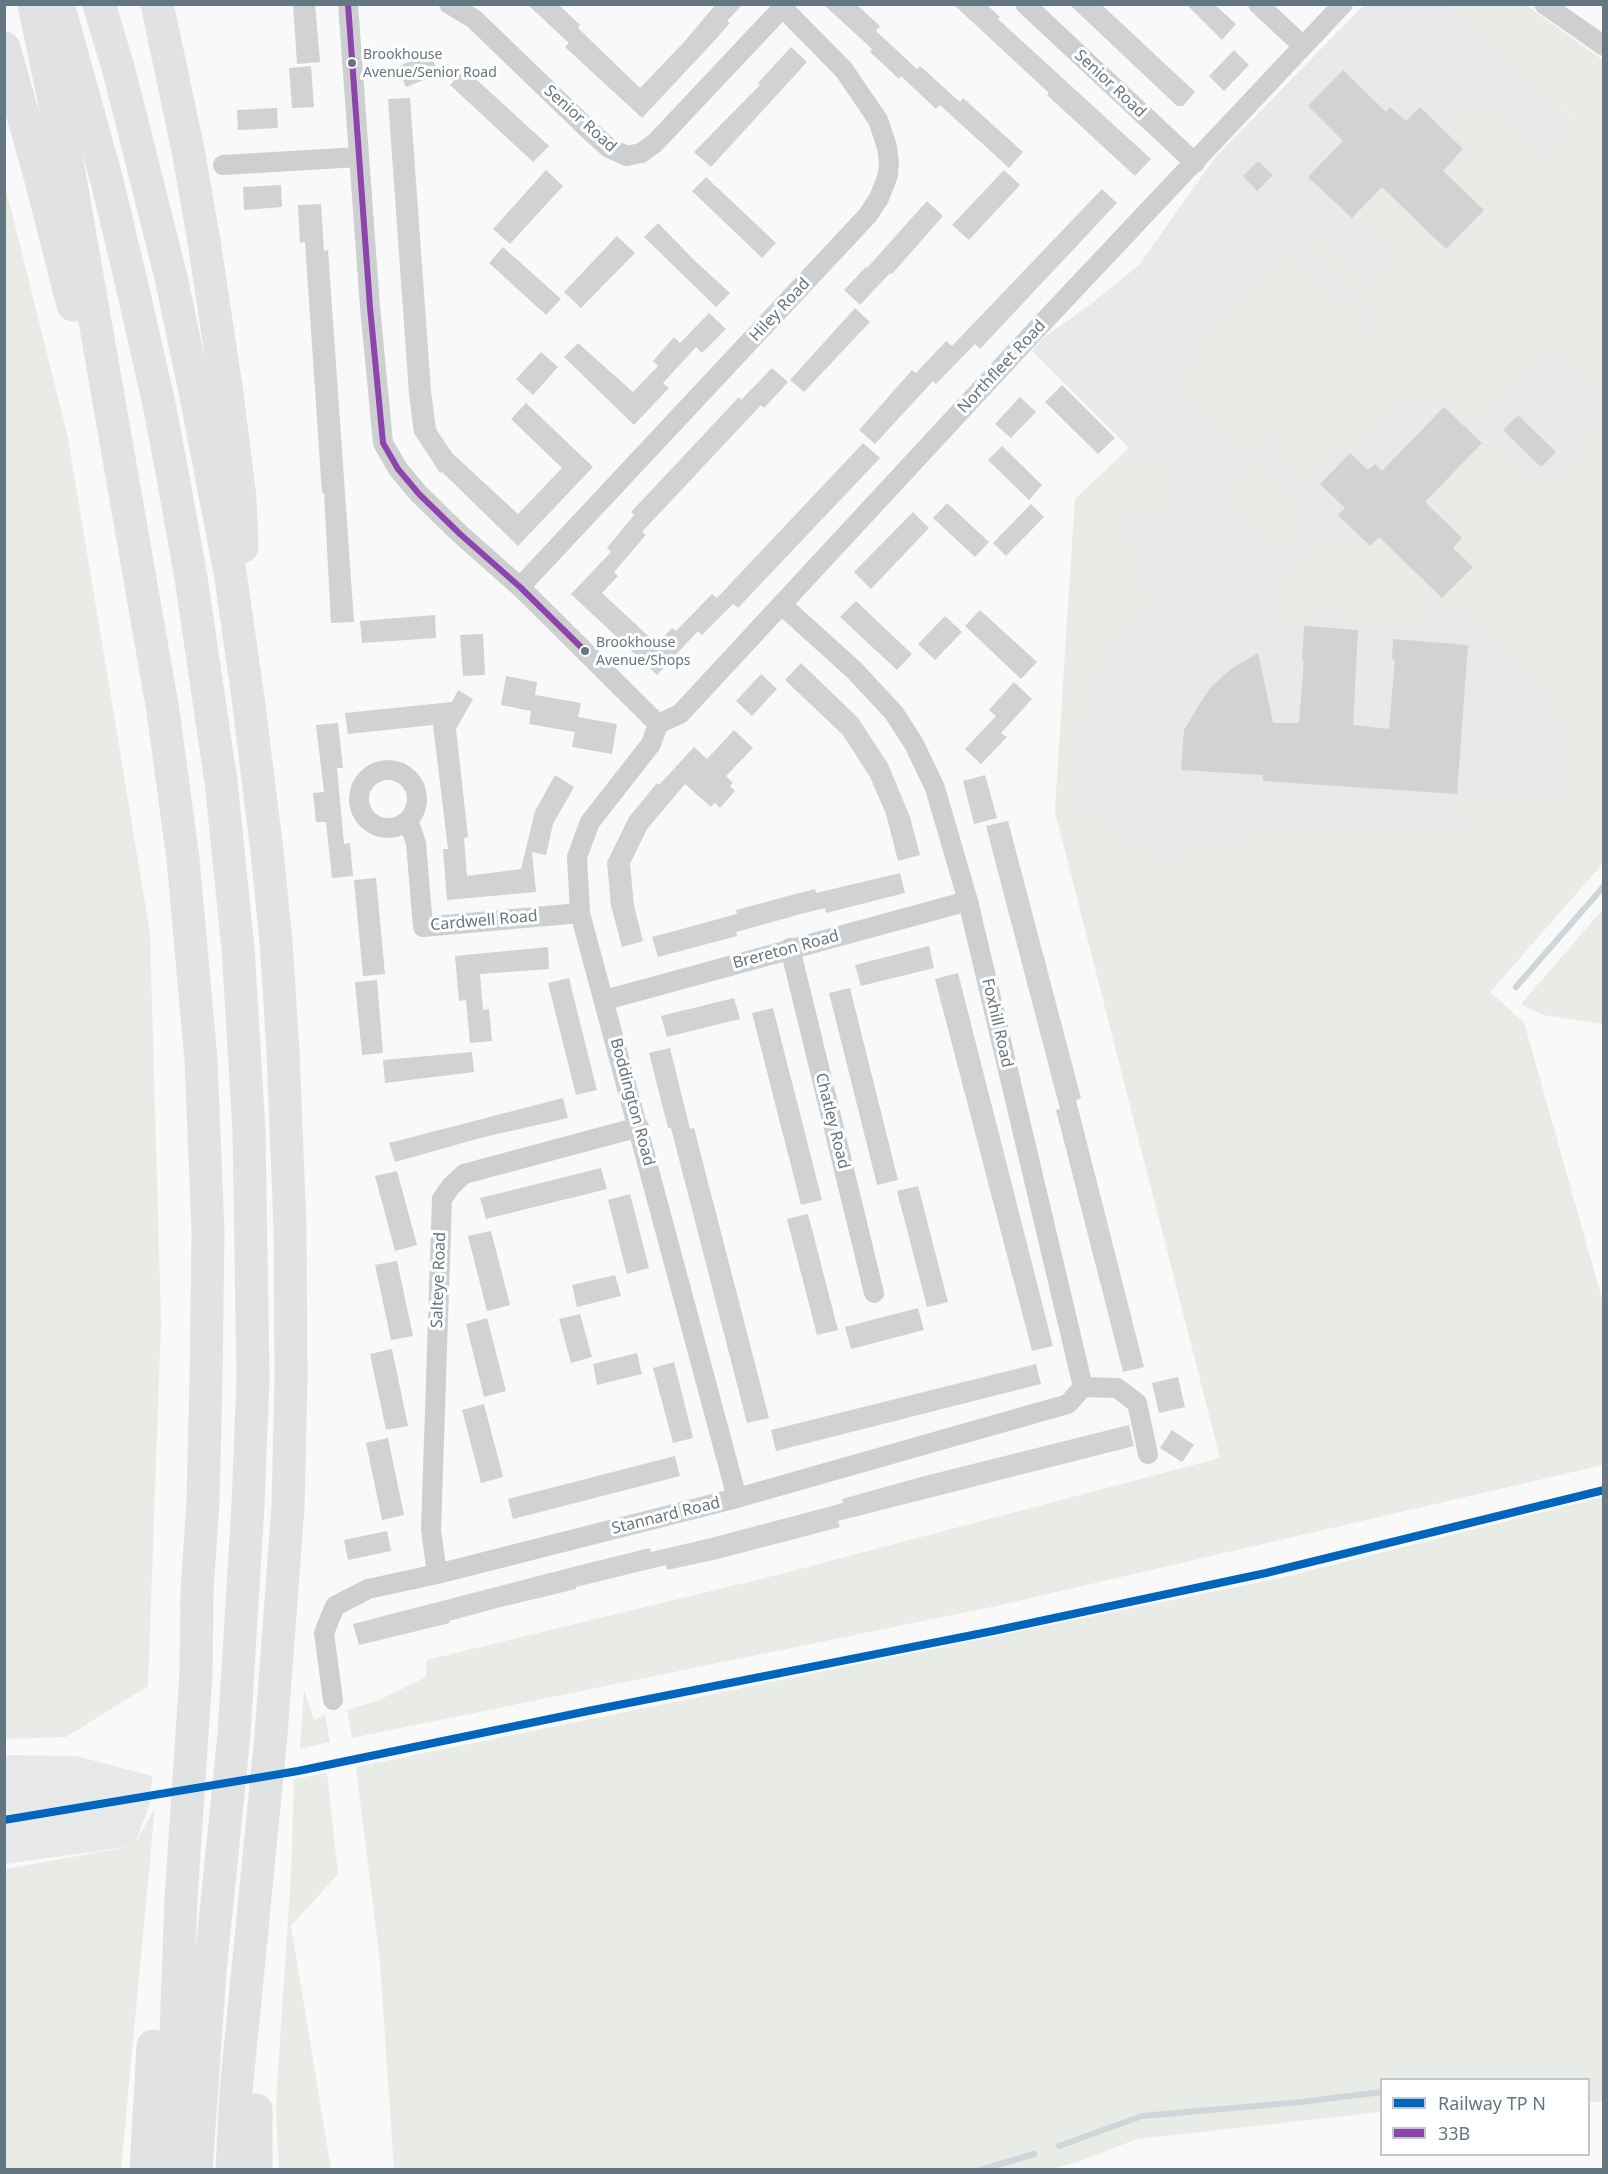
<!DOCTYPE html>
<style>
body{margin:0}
#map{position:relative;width:1608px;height:2174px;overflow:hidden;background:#f9f9f9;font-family:"Noto Sans",sans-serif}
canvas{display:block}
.frame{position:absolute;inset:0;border:6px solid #657683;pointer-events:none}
.legend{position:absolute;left:1380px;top:2078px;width:210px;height:78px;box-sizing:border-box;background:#fff;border:2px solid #c1c8cd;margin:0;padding:8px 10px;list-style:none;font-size:18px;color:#657683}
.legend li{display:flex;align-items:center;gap:12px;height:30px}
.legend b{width:30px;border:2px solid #c1c8cd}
</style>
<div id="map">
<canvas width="1608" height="2174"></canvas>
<div class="frame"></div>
<ul class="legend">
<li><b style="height:8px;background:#0065bd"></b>Railway TP N</li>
<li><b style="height:8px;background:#8e44ad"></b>33B</li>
</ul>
</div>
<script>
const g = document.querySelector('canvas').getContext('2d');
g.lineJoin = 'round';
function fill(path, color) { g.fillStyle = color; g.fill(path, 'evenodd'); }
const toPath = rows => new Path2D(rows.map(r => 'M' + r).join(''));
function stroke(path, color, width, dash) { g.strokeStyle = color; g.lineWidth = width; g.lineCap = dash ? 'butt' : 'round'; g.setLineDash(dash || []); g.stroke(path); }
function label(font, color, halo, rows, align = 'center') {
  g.font = font + ' "Noto Sans",sans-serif'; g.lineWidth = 6; g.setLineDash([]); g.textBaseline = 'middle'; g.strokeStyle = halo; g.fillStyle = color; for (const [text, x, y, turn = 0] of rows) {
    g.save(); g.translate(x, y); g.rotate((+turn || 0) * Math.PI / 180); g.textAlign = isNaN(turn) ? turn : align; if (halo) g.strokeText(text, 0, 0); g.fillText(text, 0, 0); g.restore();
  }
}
fill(toPath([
 [1364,5,1447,5,1603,148,1603,863,1490,992,1524,1023,1603,1303,1055,812,1075,499,1129,448,1032,351,1043,338,1091,304,1139,265,1214,159],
 [4,1755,76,1756,152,1776,150,1804,134,1846,5,1864]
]), '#e8e9e9');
fill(toPath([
 [1447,5,1526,5,1603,60,1603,403,1552,353,1472,433,1445,407,1436,415,1408,388,1311,483,1269,439,1378,324,1306,252,1320,239,1370,286,1396,261,1352,218,1382,187,1446,249,1483,210,1443,171,1466,145,1457,136,1462,130,1448,120,1472,96,1539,156,1573,120],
 [4,181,68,438,150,933,161,1322,148,1686,66,1737,5,1739],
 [1292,252,1370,326,1249,454,1171,380],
 [1603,424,1603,863,1490,992,1524,1023,1603,1303,1603,1465,996,1606,352,1738,347,1710,379,1700,426,1677,427,1660,781,1574,1220,1458,1055,812,1075,499,1129,448,1134,452,1126,460,1137,469,1152,455,1158,453,1170,467,1183,532,1173,533,1172,511,1128,515,1134,583,1176,579,1174,551,1186,552,1186,591,1183,593,1174,584,1157,593,1124,626,1104,657,1088,698,1078,732,1076,771,1080,808,1083,817,1096,814,1106,831,1131,840,1132,852,1184,857,1186,843,1240,847,1242,825,1471,838,1472,827,1458,824,1454,810,1460,800,1563,804,1566,779,1563,746,1554,710,1539,681,1513,652,1463,614,1422,598,1419,627,1341,621,1336,611,1322,610,1318,619,1300,619,1297,625,1270,631,1271,617,1281,591,1297,565,1315,542,1331,529,1361,556,1379,537,1442,598,1473,567,1453,548,1462,538,1415,512,1482,443,1488,449,1493,442,1543,489],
 [1254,463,1309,521,1278,551,1223,492],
 [1603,909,1603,1024,1543,1015,1521,1004],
 [1603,1497,1603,2102,1589,2102,1588,2080,1382,2080,1381,2112,1137,2139,1078,2162,1050,2169,394,2169,380,1962,356,1767,1280,1578],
 [304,1689,314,1720,325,1715,330,1742,300,1749],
 [327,1773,338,1874,291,1926,331,2169,279,2169,276,2113,277,2086,291,1874,294,1779],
 [155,1807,121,2169,5,2169,5,1869,134,1846]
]), '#e8ebe6');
stroke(toPath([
 [1516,987,1604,886],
 [1059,2146,1142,2116,1301,2102,1382,2092],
 [980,2170,1034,2154]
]), '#ced6d9', 6);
fill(toPath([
 [293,4,315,4,320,62,297,64],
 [527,4,558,4,580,25,578,28,640,88,684,42,716,4,743,4,727,21,730,23,704,52,642,118,565,47,569,43],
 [823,4,856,4,880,26,876,31,917,69,920,66,960,102,963,98,1023,152,1009,168,940,105,936,109,901,76,899,79,870,52,872,49],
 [953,4,986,4,1000,17,998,19,1151,159,1135,176,1047,95,1049,93],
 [1069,4,1101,4,1195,92,1183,106,1177,106],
 [1186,4,1214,4,1236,24,1222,40],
 [791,47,807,62,711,167,694,152,760,85,758,83],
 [1234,50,1249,65,1224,91,1209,76],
 [430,53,439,74,406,87,397,67],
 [311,66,314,107,292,108,289,68],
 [465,69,549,146,533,162,450,85],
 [1343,70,1386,112,1390,107,1406,121,1420,107,1463,149,1443,171,1484,210,1446,249,1382,187,1352,218,1308,177,1343,141,1308,106],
 [410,98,431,391,436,429,452,453,518,514,562,468,511,419,526,403,593,467,518,546,442,472,440,473,414,433,409,394,388,99],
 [277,108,278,128,238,130,237,110],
 [1258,161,1273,175,1257,191,1243,176],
 [546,170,563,186,510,244,493,229],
 [1004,170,1020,185,969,240,952,225],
 [706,177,776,243,762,258,692,191],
 [281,185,282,207,244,210,243,187],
 [1102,189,1117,203,980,349,975,344,936,384,933,381,875,444,859,430,912,370,916,373,946,341,952,346],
 [927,201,943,216,892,274,890,273,860,305,844,290,866,267,867,268],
 [321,204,324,251,328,250,354,622,331,623,324,493,322,493,305,242,300,243,298,205],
 [658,223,695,261,730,293,716,307,644,237],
 [617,236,635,253,581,308,564,292],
 [503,247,561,299,546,315,489,263],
 [855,308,870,322,804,392,790,380],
 [709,313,726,329,702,353,696,347,663,383,669,388,634,425,564,357,578,343,633,392,658,366,653,361,674,337,680,343],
 [541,352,558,367,533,395,516,379],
 [772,368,788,382,764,408,761,405,642,532,646,535,614,572,618,576,602,593,657,644,672,628,676,631,712,594,717,598,863,443,880,458,738,608,733,604,702,635,698,631,657,675,571,594,611,552,607,548,634,515,631,512,739,397,741,400],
 [1062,385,1115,438,1098,454,1045,402],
 [1020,397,1036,412,1011,438,995,424],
 [1444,407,1482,443,1425,502,1462,538,1453,548,1473,567,1442,598,1379,537,1370,546,1338,515,1345,508,1320,484,1350,453,1368,470,1375,464,1382,471],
 [1518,415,1556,452,1541,467,1503,430],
 [1002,446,1042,485,1029,500,988,460],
 [947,503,989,542,975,557,933,518],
 [1031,504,1044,517,1006,556,993,543],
 [913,512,929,528,871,589,854,572],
 [856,601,912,654,897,670,840,617],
 [980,610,1037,662,1021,679,965,626],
 [435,615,436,638,362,643,360,621],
 [945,616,962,632,935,660,918,644],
 [1304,626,1358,630,1353,725,1389,729,1395,660,1392,659,1393,639,1468,645,1457,794,1263,781,1263,775,1181,770,1184,730,1199,705,1211,687,1231,669,1258,653,1273,723,1299,723,1304,660,1302,661],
 [483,634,485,675,463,676,460,635],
 [801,663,858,718,888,764,910,817,920,855,898,861,886,814,870,777,843,735,785,680],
 [761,674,777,689,752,716,736,701],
 [506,676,537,682,535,695,581,703,578,717,617,724,612,754,572,747,575,732,529,724,531,711,501,705],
 [1014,682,1032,699,1001,733,1007,737,981,764,965,749,996,716,989,710],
 [458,690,473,699,456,729,468,837,464,838,467,876,521,869,535,811,555,775,574,787,553,824,546,855,532,852,536,892,447,900,443,849,448,849,433,725,348,734,345,713,452,702],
 [338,723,343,768,337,768,344,844,350,843,353,876,332,878,326,822,316,822,313,793,324,792,316,725],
 [734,730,753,748,726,776,733,783,730,786,735,791,720,808,715,803,711,807,685,784,647,829,630,864,634,906,643,941,622,947,611,906,607,862,629,817,657,783,659,785,694,747,707,759],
 [985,775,997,818,974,824,963,781],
 [1008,821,1081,1098,1076,1100,1144,1367,1123,1372,1056,1110,1060,1109,986,826],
 [900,873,905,893,826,913,825,908,801,914,736,932,737,936,658,957,652,937,737,914,736,910,792,895,815,889,816,893],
 [376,878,385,974,363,976,354,880],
 [929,946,934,968,861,986,855,965],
 [548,947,549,969,480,974,483,1010,489,1009,492,1041,470,1043,466,1000,459,1001,455,956],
 [958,973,1053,1346,1032,1351,935,979],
 [569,978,597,1090,576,1095,548,983],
 [377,980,383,1053,362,1055,355,982],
 [850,988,898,1180,877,1185,829,993],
 [734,998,740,1019,667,1037,661,1016],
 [773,1008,822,1200,801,1205,752,1013],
 [670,1048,690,1129,694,1128,769,1418,747,1423,671,1128,668,1128,649,1053],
 [472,1052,474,1072,385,1083,383,1060],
 [563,1098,568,1118,484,1137,395,1162,389,1143],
 [601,1168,607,1189,486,1219,480,1198],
 [397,1171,417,1245,395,1251,375,1176],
 [918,1186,948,1302,927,1307,897,1191],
 [630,1194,649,1268,627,1274,608,1200],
 [808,1214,838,1330,817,1335,787,1219],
 [491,1231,510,1305,487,1311,468,1236],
 [397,1261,413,1336,391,1340,375,1265],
 [615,1275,621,1296,577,1307,572,1285],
 [918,1308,924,1330,851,1349,845,1327],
 [580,1314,592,1357,571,1363,559,1319],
 [487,1318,506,1391,484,1397,466,1324],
 [392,1349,408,1426,386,1430,370,1354],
 [637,1353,642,1374,597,1385,593,1364],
 [674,1362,693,1438,673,1443,653,1368],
 [1036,1364,1041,1384,776,1451,771,1430],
 [1178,1377,1185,1407,1159,1413,1152,1383],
 [484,1404,503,1477,481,1483,462,1410],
 [1129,1425,1134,1446,838,1521,840,1527,718,1559,667,1570,666,1565,576,1587,576,1589,497,1608,449,1621,450,1623,359,1645,353,1624,577,1566,650,1548,651,1552,711,1538,843,1503,842,1499,921,1477],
 [1172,1430,1194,1445,1182,1462,1160,1448],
 [388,1438,404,1515,382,1520,366,1443],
 [675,1456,680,1476,513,1519,508,1499],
 [387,1531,391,1551,348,1560,344,1540]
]), '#d0d2d3');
stroke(toPath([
 [348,4,370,307,383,443,398,469,419,494,460,534,520,587,658,724],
 [449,4,474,19,590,131,609,148,627,156,641,153,655,143,786,4],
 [1025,4,1195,163],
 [1258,4,1303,46],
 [1544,4,1604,46],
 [223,165,359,157],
 [520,587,868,215,879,198,888,175,889,162,887,147,878,120,844,70,783,8],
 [782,605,855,671,894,713,914,744,935,788,968,901,1083,1387,1117,1388,1137,1403,1148,1454],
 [658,724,680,714,1034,332,1343,4],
 [658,724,651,744,590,822,577,857,580,913,737,1498],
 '359 799a29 29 0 1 1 58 0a29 29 0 1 1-58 0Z',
 [408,820,416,843,423,927,580,913],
 [790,948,874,1293],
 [605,1000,968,901],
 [437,1574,431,1530,442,1199,451,1186,464,1174,639,1127],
 [333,1700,324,1633,335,1606,368,1589,437,1574,737,1498,1068,1404,1083,1387]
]), '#cecfd0', 20);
stroke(toPath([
 [34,4,69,172,163,711,183,859,201,1060,208,1232,206,1380,203,1503,197,1590,196,1674,181,1898,171,2170],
 [58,4,107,181,131,281,159,404,174,483,191,578,221,782,238,948,249,1130,253,1379,248,1505,234,1735,210,1971,196,2170],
 [99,4,119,71,170,273,196,396,230,572,248,698,267,851,276,942,283,1051,290,1227,291,1380,288,1507,271,1735,236,2091,232,2170],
 [157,4,188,150,204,241,227,394,240,498,242,547],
 [4,48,40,176,73,305],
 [256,2110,256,2170],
 [146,2170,153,2046]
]), '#e1e2e2', 33);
stroke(toPath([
 [348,4,370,307,383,443,398,469,419,494,460,534,520,587,585,651]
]), '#8e44ad', 6);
stroke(toPath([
 [4,1820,298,1771,588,1711,993,1631,1266,1573,1604,1490]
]), '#0065bd', 8);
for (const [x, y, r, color] of [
 [352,63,5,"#657683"],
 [585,651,5,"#657683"]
]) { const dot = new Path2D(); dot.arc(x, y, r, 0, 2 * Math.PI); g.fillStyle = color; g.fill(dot); stroke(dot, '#fff', 2); }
label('14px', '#657683', '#fff', [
 ["Brookhouse",363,55],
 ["Avenue/Senior Road",363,73],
 ["Brookhouse",596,643],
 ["Avenue/Shops",596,661]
], 'left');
label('16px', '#657683', '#fff', [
 ["Senior Road",1110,84,43],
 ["Senior Road",580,119,42],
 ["Hiley Road",780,310,-47],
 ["Northfleet Road",1002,367,-47],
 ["Cardwell Road",484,921,-5],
 ["Brereton Road",786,950,-15],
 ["Foxhill Road",997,1023,77],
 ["Boddington Road",632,1102,75],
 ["Chatley Road",832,1121,76],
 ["Salteye Road",439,1280,-88],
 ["Stannard Road",666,1516,-14]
]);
</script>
